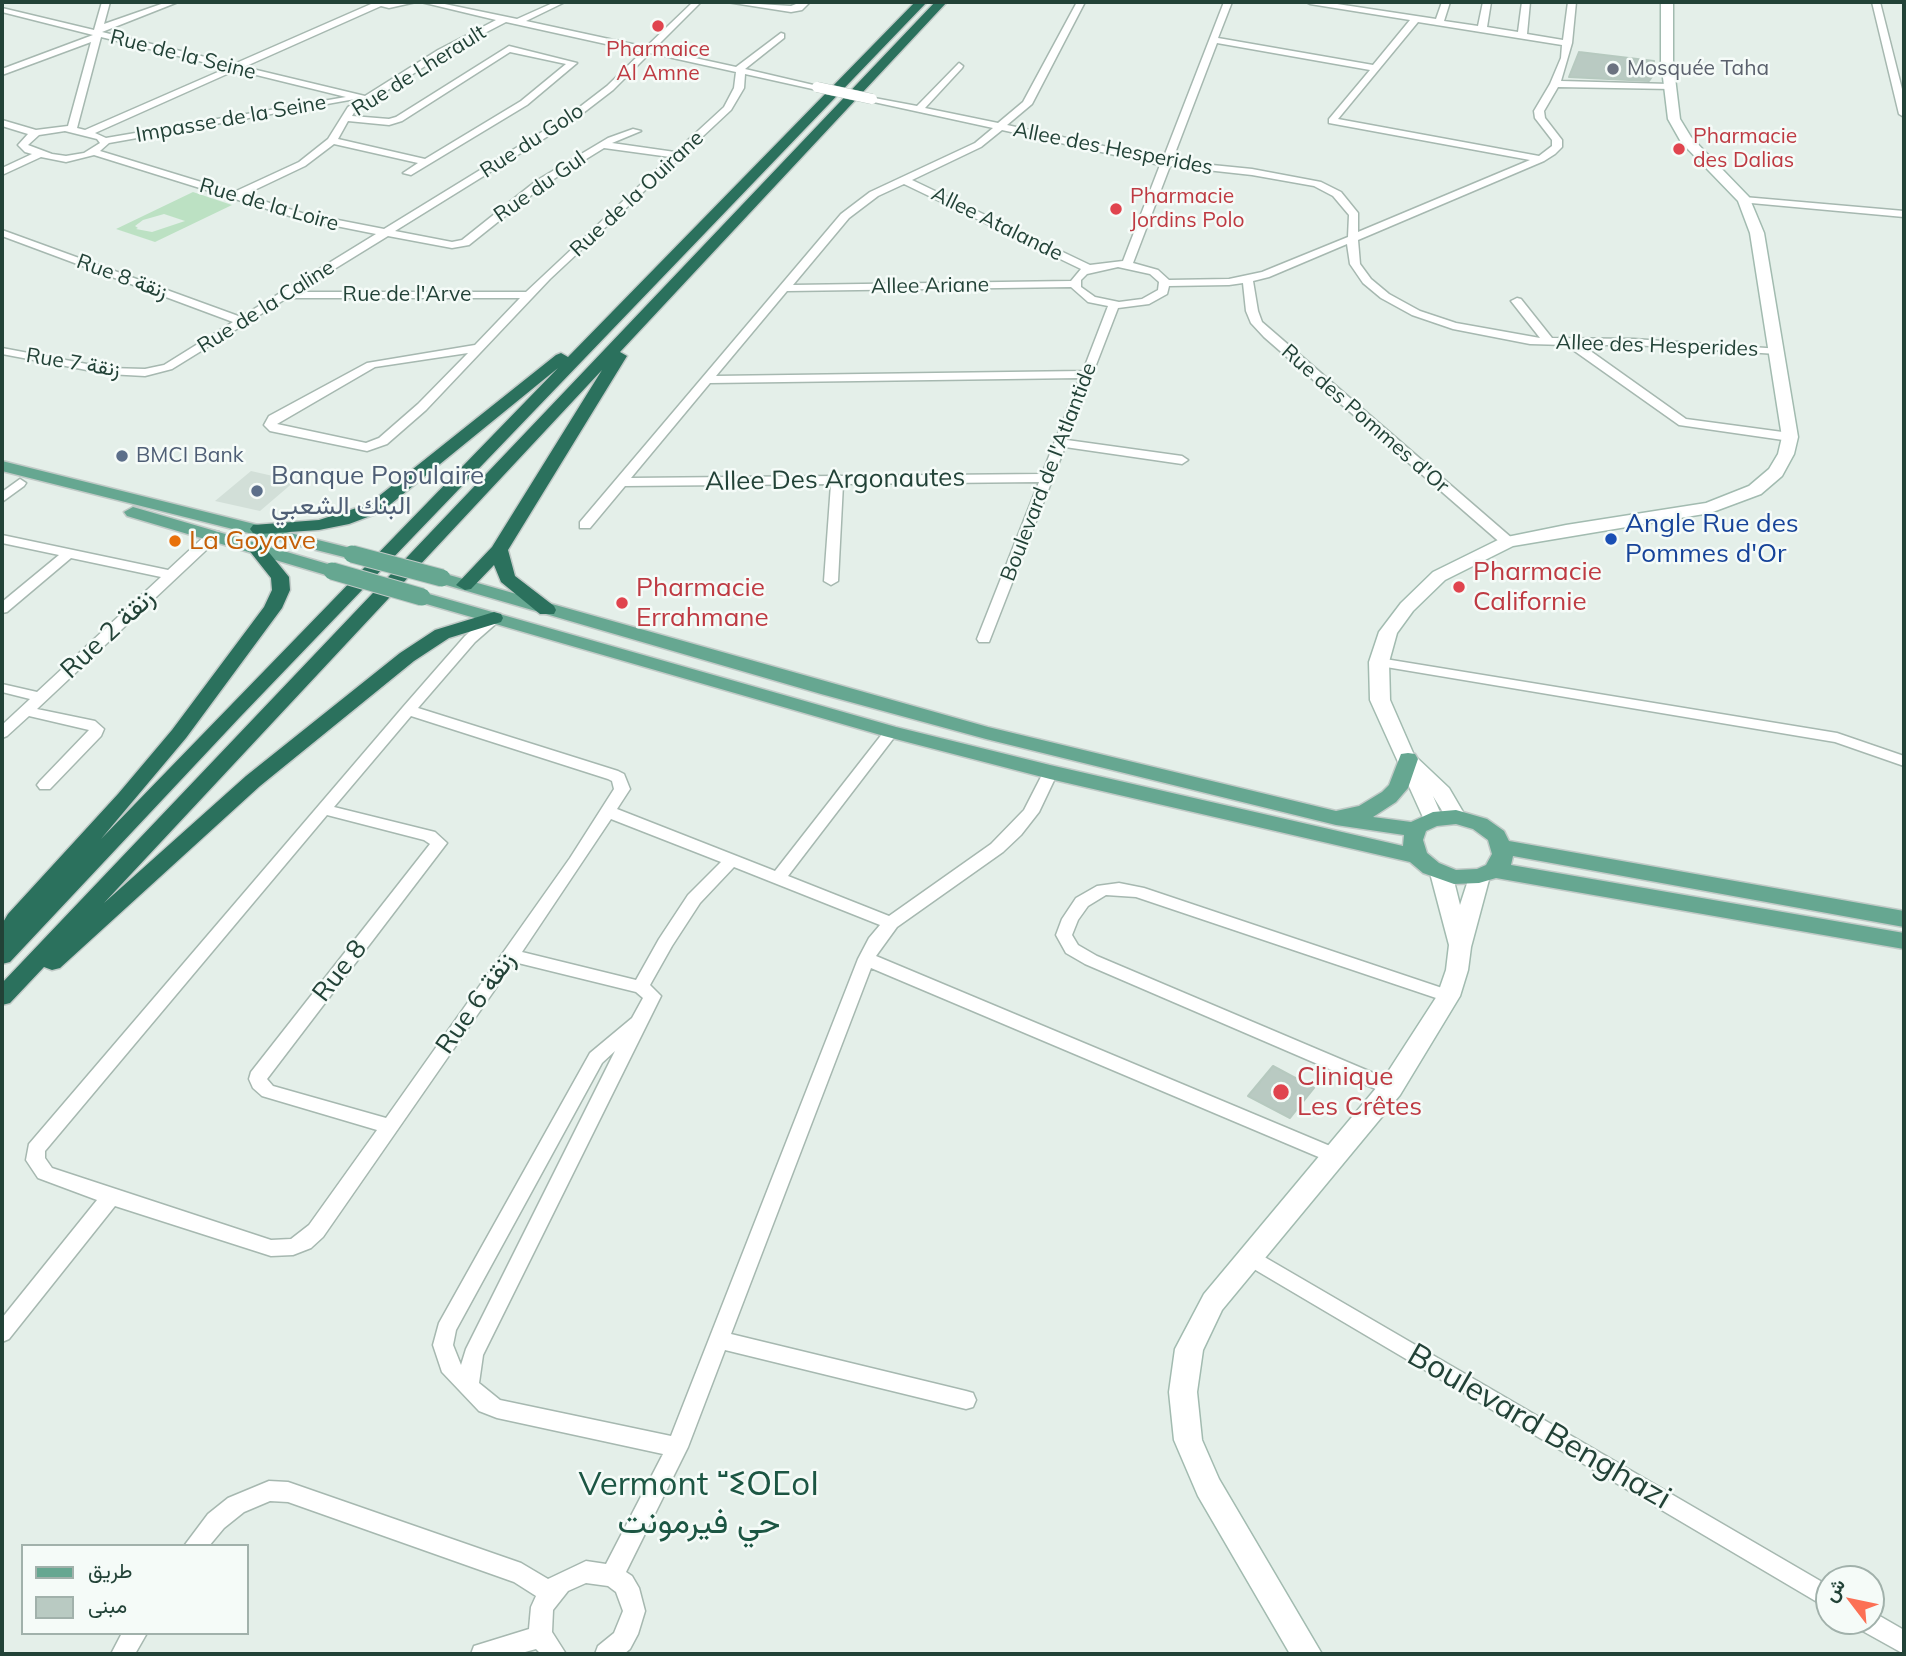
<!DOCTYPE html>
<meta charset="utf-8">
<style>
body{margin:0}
#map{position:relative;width:1906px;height:1656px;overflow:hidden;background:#e4efe9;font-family:Mulish,Vazirmatn,sans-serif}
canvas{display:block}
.frame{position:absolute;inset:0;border:4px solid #224237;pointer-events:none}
.legend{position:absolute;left:21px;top:1544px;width:228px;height:91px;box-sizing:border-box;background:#f5fbf8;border:2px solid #a1b1ab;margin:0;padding:9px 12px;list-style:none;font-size:21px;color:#224237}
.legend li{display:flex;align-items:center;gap:14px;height:35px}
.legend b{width:35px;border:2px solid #a1b1ab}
.north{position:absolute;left:1815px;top:1565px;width:70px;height:70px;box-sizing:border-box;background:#f5fbf8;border:2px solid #a1b1ab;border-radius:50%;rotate:302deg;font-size:19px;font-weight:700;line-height:28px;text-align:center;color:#224237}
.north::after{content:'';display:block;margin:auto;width:24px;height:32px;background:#fc7055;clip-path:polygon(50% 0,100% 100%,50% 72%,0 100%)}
</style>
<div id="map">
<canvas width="1906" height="1656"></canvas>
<div class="frame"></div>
<ul class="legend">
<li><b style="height:9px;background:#66a791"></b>طريق</li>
<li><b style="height:19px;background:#b9cac2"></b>مبنى</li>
</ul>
<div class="north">ش</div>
</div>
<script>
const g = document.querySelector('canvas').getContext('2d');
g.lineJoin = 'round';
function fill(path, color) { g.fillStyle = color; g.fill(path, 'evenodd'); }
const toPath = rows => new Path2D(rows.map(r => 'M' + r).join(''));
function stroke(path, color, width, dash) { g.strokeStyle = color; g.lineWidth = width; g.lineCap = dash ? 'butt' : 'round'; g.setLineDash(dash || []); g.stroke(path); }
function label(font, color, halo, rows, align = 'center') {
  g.font = font + ' Mulish,Vazirmatn,"Noto Sans Tifinagh",sans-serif'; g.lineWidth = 5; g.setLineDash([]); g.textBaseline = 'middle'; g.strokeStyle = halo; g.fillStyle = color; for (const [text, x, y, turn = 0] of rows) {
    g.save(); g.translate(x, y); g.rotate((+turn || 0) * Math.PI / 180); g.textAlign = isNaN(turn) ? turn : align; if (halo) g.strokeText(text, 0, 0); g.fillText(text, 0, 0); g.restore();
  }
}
fill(toPath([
 [251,471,295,481,260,511,215,501]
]), '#d2dfd8');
fill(toPath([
 [193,192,232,205,155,242,116,229],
 [164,214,185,221,152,232,136,229,138,228,135,226,143,220]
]), '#bce1c3');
const building = toPath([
 [1579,52,1654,61,1653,75,1649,81,1569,77,1579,52],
 [1273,1066,1314,1088,1290,1118,1248,1096,1273,1066]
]);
fill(building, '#b9cac2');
stroke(building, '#b6c9bf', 2);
const street = toPath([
 [102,2,110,2,104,24,167,2,178,2,102,32,234,64,371,4,370,2,416,2,389,8,381,6,244,67,365,96,438,50,496,20,421,2,435,2,517,19,555,2,565,2,526,21,646,47,693,2,701,2,654,49,736,67,781,33,784,34,784,38,745,69,822,87,817,90,745,74,744,88,731,110,550,279,426,410,387,444,367,451,270,431,264,425,269,416,367,363,475,345,520,298,287,298,172,369,145,376,108,374,2,354,2,348,108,368,145,369,164,365,233,322,2,236,2,230,241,317,376,234,296,218,94,155,66,162,41,157,2,175,2,168,32,154,25,152,18,145,28,134,2,126,2,120,36,130,68,126,91,42,2,75,2,69,93,35,2,12,2,8,94,30,102,2],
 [506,22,642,52,607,86,568,116,384,229,302,213,244,195,305,166,334,144,418,163,403,173,411,175,527,105,577,63,509,46,396,117,389,119,352,116,355,111,444,54,506,22],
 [101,37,227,68,85,130,77,128,101,37],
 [510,52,566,64,521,101,425,159,338,139,348,121,389,125,402,121,510,52],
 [650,53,736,72,734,88,724,107,675,152,612,143,641,131,633,129,608,138,536,181,462,240,452,242,395,231,574,120,613,90,650,53],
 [236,70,346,97,106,138,95,133,236,70],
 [355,99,359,100,348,107,328,139,299,162,234,192,100,151,109,143,355,99],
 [65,131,97,139,100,143,84,153,66,156,52,154,28,145,39,135,65,131],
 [604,148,670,157,526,292,297,292,388,236,452,248,469,245,544,185,604,148],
 [468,353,418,404,379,438,366,443,277,424,375,367,468,353],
 [727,2,791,6,801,2,810,2,802,10,791,12,727,2],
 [1077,2,1085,2,1032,104,1007,125,1163,159,1224,2,1232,2,1218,38,1373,65,1410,20,1310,4,1306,2,1324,2,1436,19,1442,2,1450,2,1444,21,1478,26,1483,2,1491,2,1487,27,1518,32,1522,2,1530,2,1527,34,1563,40,1568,2,1576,2,1572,43,1561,81,1669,84,1674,87,1672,89,1558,87,1544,111,1545,118,1562,140,1562,147,1555,154,1544,161,1358,240,1360,264,1371,279,1389,294,1420,311,1456,323,1540,338,1511,301,1517,298,1521,299,1552,338,1634,339,1781,349,1783,351,1777,354,1634,345,1582,345,1686,419,1790,433,1796,437,1790,441,1679,425,1566,345,1530,344,1453,329,1412,315,1381,298,1363,283,1350,264,1347,244,1269,277,1253,281,1258,311,1262,322,1513,539,1513,545,1503,545,1264,337,1251,323,1246,311,1243,283,1229,285,1169,286,1167,294,1149,304,1118,308,1067,440,1182,456,1188,460,1182,464,1065,447,989,642,979,642,977,639,1039,482,843,484,838,581,831,585,824,581,831,484,625,486,590,528,580,528,580,522,841,214,870,192,975,143,993,128,869,101,869,97,917,106,959,63,963,66,962,68,925,108,998,123,1023,102,1077,2],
 [1418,22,1562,45,1561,58,1550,84,1534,111,1535,118,1552,140,1552,146,1539,156,1338,119,1418,22],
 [1217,43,1370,70,1329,119,1329,123,1530,160,1358,232,1358,213,1341,192,1321,182,1252,169,1172,161,1217,43],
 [1002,130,1160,165,1123,261,1090,265,912,180,981,147,1002,130],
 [1170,166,1252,175,1314,186,1333,196,1349,215,1348,237,1262,272,1229,279,1169,280,1158,270,1133,263,1170,166],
 [904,184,1081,269,1071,281,793,285,849,218,878,196,904,184],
 [1118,267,1150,274,1159,282,1158,290,1142,299,1119,302,1095,297,1081,287,1081,280,1087,274,1118,267],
 [1071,287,1088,302,1108,306,1083,371,716,376,787,291,1071,287],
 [1080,378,1042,474,631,478,710,383,1080,378],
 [1872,2,1880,2,1904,97,1904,117,1899,114,1872,2],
 [1744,197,1904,211,1904,217,1740,202,1739,200,1744,197],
 [20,479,26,483,24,486,2,502,2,492,20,479],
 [214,531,219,532,219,538,37,709,95,721,104,729,101,736,50,789,40,789,37,785,40,781,89,730,29,716,7,736,2,738,2,725,30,699,2,692,2,684,37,692,161,577,71,558,7,612,2,613,2,602,59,555,2,543,2,535,168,570,209,532,214,531],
 [494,614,499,615,501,618,499,621,475,642,418,708,618,771,624,774,630,789,617,809,775,871,886,729,896,729,898,732,896,735,788,876,889,916,991,844,1024,810,1045,769,1055,769,1058,772,1039,812,1021,835,1003,852,897,927,876,956,1342,1151,1344,1156,1342,1161,1335,1163,1328,1161,871,968,731,1334,966,1391,973,1393,976,1400,973,1407,966,1409,725,1350,688,1447,626,1572,632,1576,639,1588,645,1611,638,1634,630,1649,624,1654,595,1654,598,1646,614,1633,623,1611,616,1592,608,1586,586,1583,568,1591,553,1610,552,1632,566,1654,541,1654,536,1649,518,1654,471,1654,474,1646,529,1629,531,1607,536,1596,514,1582,288,1502,270,1501,244,1512,224,1528,209,1546,184,1546,208,1514,228,1498,269,1481,288,1482,521,1563,548,1579,586,1561,606,1564,663,1454,497,1418,479,1411,442,1372,433,1345,439,1323,590,1053,632,1018,643,998,636,992,514,962,323,1237,311,1248,293,1255,271,1256,115,1206,9,1339,2,1342,2,1318,97,1200,38,1178,26,1160,29,1144,403,707,465,636,489,615,494,614],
 [411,716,608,779,612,781,614,789,570,858,386,1118,273,1086,267,1079,447,843,435,832,334,807,411,716],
 [327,815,424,840,430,844,251,1072,249,1079,253,1088,262,1096,377,1130,309,1225,291,1239,271,1240,52,1168,45,1158,45,1151,327,815],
 [611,819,721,862,688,895,659,939,636,980,522,952,611,819],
 [734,867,880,925,869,938,858,959,671,1436,500,1400,479,1383,483,1355,661,996,650,985,672,946,700,903,734,867],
 [615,1051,466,1349,461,1365,453,1345,456,1330,602,1063,615,1051],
 [1379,658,1837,733,1904,756,1904,766,1835,742,1374,665,1372,662,1374,659,1379,658],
 [1119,883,1144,888,1454,992,1457,996,1454,1000,1442,1000,1136,897,1106,895,1088,906,1078,920,1072,935,1078,945,1097,956,1397,1083,1400,1088,1397,1093,1391,1095,1385,1093,1085,964,1066,953,1056,935,1062,919,1076,898,1097,886,1119,883],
 [1249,1248,1829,1586,1829,1609,1242,1262,1239,1256,1242,1250,1249,1248],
 [1871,1611,1904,1630,1904,1654,1859,1629,1856,1621,1871,1621,1871,1611],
 [122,1633,147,1633,135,1654,111,1654,122,1633]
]);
const secondary = toPath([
 [1661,2,1673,2,1673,61,1680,119,1691,137,1749,197,1764,233,1798,437,1794,454,1782,476,1761,494,1710,513,1513,546,1445,580,1413,611,1397,633,1389,662,1390,700,1414,755,1449,788,1466,817,1463,822,1456,824,1449,822,1433,796,1443,819,1440,824,1426,824,1370,700,1369,662,1379,632,1401,603,1433,572,1502,538,1566,525,1706,503,1749,486,1769,469,1778,454,1782,437,1750,233,1738,201,1681,142,1668,119,1661,61,1661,2],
 [1441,866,1449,868,1452,873,1460,905,1471,871,1479,869,1487,871,1490,876,1471,947,1468,970,1460,996,1400,1095,1222,1310,1203,1350,1197,1392,1202,1440,1219,1479,1322,1654,1290,1654,1198,1496,1174,1440,1169,1392,1175,1349,1204,1294,1382,1081,1437,996,1446,970,1449,945,1430,873,1433,868,1441,866]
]);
const primary = toPath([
 [2,461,358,550,361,554,352,559,2,471,2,461],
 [133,507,338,567,341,571,332,576,326,575,127,516,124,512,133,507],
 [442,573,988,727,1336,811,1359,806,1382,792,1389,785,1401,754,1408,753,1415,754,1418,759,1408,788,1396,802,1373,817,1411,822,1433,812,1456,810,1487,819,1504,831,1509,841,1904,911,1904,927,1513,856,1511,865,1904,933,1904,949,1496,878,1479,883,1454,884,1423,873,1410,862,1050,779,884,736,416,601,413,597,416,593,422,592,896,727,1050,765,1403,846,1404,835,1336,825,986,739,821,694,436,582,433,578,442,573],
 [1456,824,1473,829,1488,840,1492,854,1486,865,1477,869,1456,870,1439,863,1427,853,1423,840,1426,831,1437,826,1456,824]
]);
const highway = toPath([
 [915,2,927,2,241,716,10,962,2,964,2,924,8,914,118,794,172,730,264,607,272,590,271,578,248,549,251,545,263,545,289,577,290,590,282,608,186,738,101,839,558,368,381,512,349,524,319,530,259,534,253,533,250,529,253,525,319,520,369,504,556,355,561,353,568,357,915,2],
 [935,2,947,2,620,352,627,356,508,550,515,576,554,606,556,610,554,614,540,614,501,582,494,565,471,589,465,590,456,585,492,547,602,370,104,903,246,776,400,653,435,630,494,612,501,614,503,618,501,622,449,638,414,661,260,786,60,968,52,970,44,967,10,1003,2,1005,2,983,935,2]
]);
stroke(street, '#a6b8b0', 3);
stroke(secondary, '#a2bbb0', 3);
stroke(primary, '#c1cac7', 3);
stroke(highway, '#c1cac7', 3);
fill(street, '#fff');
fill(secondary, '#fff');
fill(primary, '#66a791');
fill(highway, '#2b715d');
const streetBridge = toPath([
 [817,87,872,99]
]);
const primaryBridge = toPath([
 [352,554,442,578],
 [332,571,422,597]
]);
stroke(streetBridge, '#a6b8b0', 11, []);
stroke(primaryBridge, '#c1cac7', 19, []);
stroke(streetBridge, '#fff', 10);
stroke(primaryBridge, '#66a791', 17);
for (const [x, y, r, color] of [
 [658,26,7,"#e0444e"],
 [1613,69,7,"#6b7280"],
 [1679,149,7,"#e0444e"],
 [1116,209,7,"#e0444e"],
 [122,456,7,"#5c6f8a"],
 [257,491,7,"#5c6f8a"],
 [1611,539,7,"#1a4fb4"],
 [175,541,7,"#e8710a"],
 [1459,587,7,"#e0444e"],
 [622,603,7,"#e0444e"],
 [1281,1092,9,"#e0444e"]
]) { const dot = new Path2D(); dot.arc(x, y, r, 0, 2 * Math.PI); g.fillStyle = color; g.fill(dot); stroke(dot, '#f5fbf8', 2.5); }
label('21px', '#be3a42', '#f5fbf8', [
 ["Pharmaice",658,50,"center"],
 ["Al Amne",658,74,"center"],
 ["Pharmacie",1693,137],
 ["des Dalias",1693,161],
 ["Pharmacie",1130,197],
 ["Jordins Polo",1130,221]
], 'left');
label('21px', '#224237', '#f5fbf8', [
 ["Rue de la Seine",183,55,14],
 ["Rue de Lherault",419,71,-32],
 ["Impasse de la Seine",231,119,-10],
 ["Rue du Golo",532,141,-33],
 ["Allee des Hesperides",1113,149,11],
 ["Rue du Gul",540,187,-35],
 ["Rue de la Ouirane",637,194,-43],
 ["Rue de la Loire",269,205,16],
 ["Allee Atalande",997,224,26],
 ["Rue 8 زنقة",122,277,20],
 ["Allee Ariane",930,286,-1],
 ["Rue de l'Arve",407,295],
 ["Rue de la Caline",266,307,-32],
 ["Allee des Hesperides",1657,346,2],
 ["Rue 7 زنقة",73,363,9],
 ["Rue des Pommes d'Or",1365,419,41],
 ["Boulevard de l'Atlantide",1049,472,-69]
]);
label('21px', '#5b616d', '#f5fbf8', [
 ["Mosquée Taha",1627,69]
], 'left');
label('21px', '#4e5e75', '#f5fbf8', [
 ["BMCI Bank",136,456]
], 'left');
label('26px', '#4e5e75', '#f5fbf8', [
 ["Banque Populaire",271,476],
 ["البنك الشعبي",271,506]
], 'left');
label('26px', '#224237', '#f5fbf8', [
 ["Allee Des Argonautes",835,480,-1],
 ["Rue 2 زنقة",108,634,-43],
 ["Rue 8",340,971,-52],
 ["Rue 6 زنقة",476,1003,-55]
]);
label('26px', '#164399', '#f5fbf8', [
 ["Angle Rue des",1625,524],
 ["Pommes d'Or",1625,554]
], 'left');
label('26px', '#c56008', '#f5fbf8', [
 ["La Goyave",189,541]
], 'left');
label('26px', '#be3a42', '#f5fbf8', [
 ["Pharmacie",1473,572],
 ["Californie",1473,602],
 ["Pharmacie",636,588],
 ["Errahmane",636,618],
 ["Clinique",1297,1077],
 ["Les Crêtes",1297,1107]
], 'left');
label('32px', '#224237', '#f5fbf8', [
 ["Boulevard Benghazi",1539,1427,30]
]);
label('33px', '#1c5643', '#f5fbf8', [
 ["Vermont ⵯⵉⵔⵎoⵏ",699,1485],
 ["حي فيرمونت",699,1523]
]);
</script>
